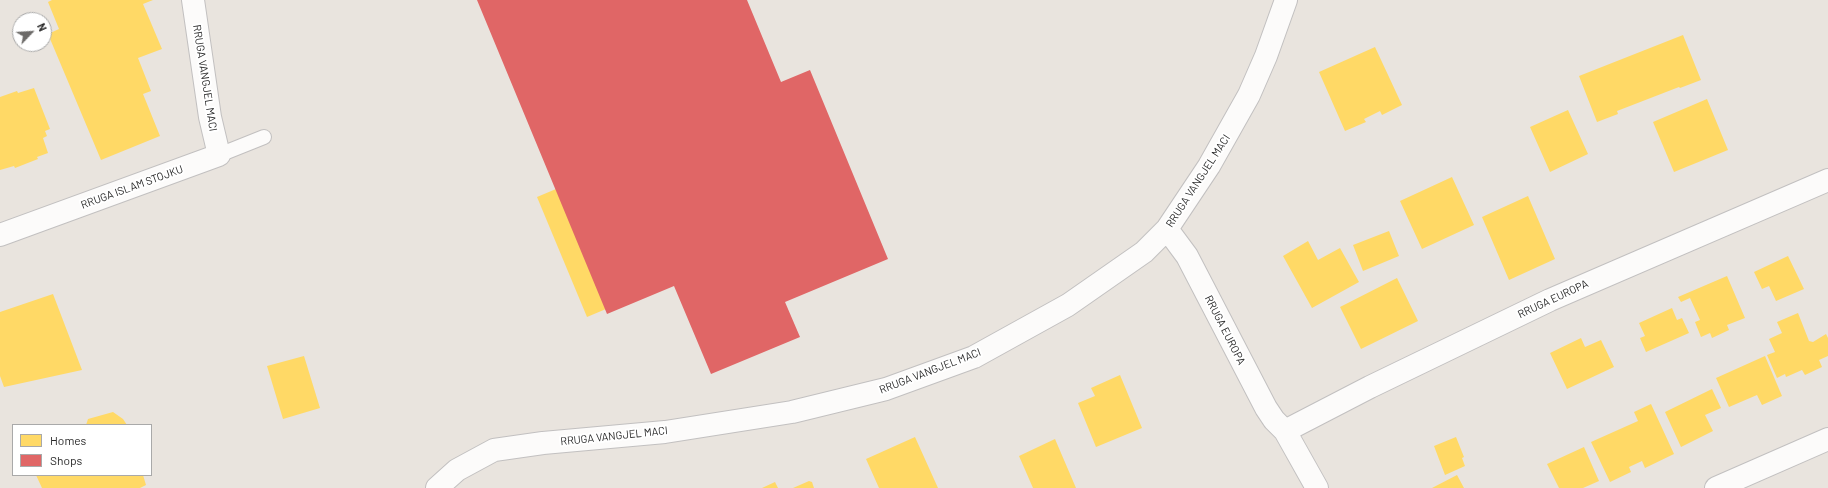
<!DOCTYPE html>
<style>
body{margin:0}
#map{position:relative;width:1828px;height:488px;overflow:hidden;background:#e9e4de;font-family:Barlow,sans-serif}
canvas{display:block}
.legend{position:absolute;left:12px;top:424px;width:140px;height:52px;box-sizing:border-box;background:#fff;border:1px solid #a9a9a9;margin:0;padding:5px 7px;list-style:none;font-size:12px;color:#292929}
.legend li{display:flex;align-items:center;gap:8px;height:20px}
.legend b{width:20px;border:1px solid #a9a9a9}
.north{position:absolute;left:12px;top:12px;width:40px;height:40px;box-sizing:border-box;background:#fff;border:1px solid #a9a9a9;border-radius:50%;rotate:65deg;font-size:11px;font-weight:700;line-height:16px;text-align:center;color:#292929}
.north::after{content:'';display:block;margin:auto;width:14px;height:18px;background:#6c6a68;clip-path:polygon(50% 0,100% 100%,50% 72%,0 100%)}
</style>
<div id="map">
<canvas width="1828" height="488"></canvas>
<ul class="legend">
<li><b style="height:11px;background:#ffd966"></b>Homes</li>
<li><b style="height:11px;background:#e06666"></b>Shops</li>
</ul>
<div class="north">N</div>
</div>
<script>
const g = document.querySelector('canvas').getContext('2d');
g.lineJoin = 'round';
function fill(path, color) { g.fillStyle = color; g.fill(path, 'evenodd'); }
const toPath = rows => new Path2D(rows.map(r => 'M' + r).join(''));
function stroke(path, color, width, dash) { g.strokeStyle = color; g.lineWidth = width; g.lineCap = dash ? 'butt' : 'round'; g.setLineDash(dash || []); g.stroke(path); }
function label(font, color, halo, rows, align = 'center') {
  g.font = font + ' Barlow,sans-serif'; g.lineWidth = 4; g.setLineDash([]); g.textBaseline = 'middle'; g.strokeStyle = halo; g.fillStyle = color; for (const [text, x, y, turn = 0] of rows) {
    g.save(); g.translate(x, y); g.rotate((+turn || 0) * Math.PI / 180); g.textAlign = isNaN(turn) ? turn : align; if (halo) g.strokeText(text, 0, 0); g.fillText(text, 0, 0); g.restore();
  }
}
fill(toPath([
 [52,0,153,0,143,4,162,49,138,58,151,91,143,94,160,136,101,160,48,34,59,29,48,2],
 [1683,35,1701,80,1680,88,1679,87,1617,111,1618,114,1597,122,1579,76],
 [1375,47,1402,105,1382,115,1380,111,1364,119,1366,122,1345,131,1319,72],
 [34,88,50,129,45,131,47,136,43,138,48,153,37,157,38,159,15,168,14,166,0,170,0,97,17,91,18,93],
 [1707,99,1728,150,1674,172,1653,122],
 [1568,110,1588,154,1550,172,1530,127],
 [1452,177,1474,225,1422,249,1400,201],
 [556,189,606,309,587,317,537,197],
 [1528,196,1555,259,1509,280,1482,217],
 [1389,231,1399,256,1363,271,1353,245],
 [1308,241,1318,260,1340,248,1359,282,1312,308,1283,256],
 [1788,256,1804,289,1776,301,1769,286,1762,289,1754,272],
 [1727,276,1745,318,1727,325,1729,330,1712,338,1710,333,1701,337,1695,322,1700,320,1690,298,1681,302,1678,297],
 [1397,278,1418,321,1361,349,1340,307],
 [53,294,82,370,4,387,0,376,0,312],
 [1672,308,1677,320,1682,318,1689,333,1646,352,1640,338,1645,336,1639,323],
 [1798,313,1809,341,1813,342,1826,334,1828,338,1828,356,1819,360,1822,367,1805,375,1802,370,1786,377,1785,374,1777,378,1767,355,1775,352,1769,339,1782,333,1777,322],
 [1581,338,1585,347,1601,340,1614,367,1567,389,1550,353],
 [304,356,320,408,283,419,267,366],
 [1765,356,1782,396,1762,405,1757,395,1729,407,1716,378],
 [1120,375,1142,428,1096,447,1078,403,1095,396,1091,388],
 [1712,389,1721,408,1705,415,1713,431,1681,447,1665,412],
 [1651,404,1674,454,1645,468,1642,461,1629,467,1631,472,1610,482,1591,442,1638,421,1634,412],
 [113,412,123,419,127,425,86,425,88,419],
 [915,437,938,488,879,488,866,459],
 [1456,437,1464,457,1462,458,1465,466,1445,475,1434,446],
 [1055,439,1076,488,1033,488,1019,456],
 [1584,447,1599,481,1583,488,1559,488,1547,464],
 [36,475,143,475,146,485,140,488,42,488],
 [1457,475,1464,488,1432,488],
 [809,481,812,482,814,488,793,488],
 [775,482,778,488,762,488]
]), '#ffd966');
fill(toPath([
 [477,0,747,0,781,82,810,70,888,259,785,302,800,337,711,374,674,286,607,314]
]), '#e06666');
const service = toPath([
 [219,155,264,137]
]);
const minor = toPath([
 [1167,229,1187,256,1266,408,1274,420,1285,431,1317,488],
 [0,235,219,155,210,117,193,0],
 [1285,431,1370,387,1550,300,1828,180],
 [437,488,457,470,494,450,543,443,665,432,792,412,886,389,974,357,1068,305,1144,252,1167,229,1209,166,1249,95,1266,56,1286,0],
 [1716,488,1828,439]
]);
stroke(service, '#c2c0c0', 16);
stroke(minor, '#c2c0c0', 24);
stroke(service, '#fcfbfa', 14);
stroke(minor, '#fcfbfa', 22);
label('11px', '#292929', '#fff', [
 ["RRUGA VANGJEL MACI",205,78,81],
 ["RRUGA VANGJEL MACI",1198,181,-57],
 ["RRUGA ISLAM STOJKU",132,187,-20],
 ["RRUGA EUROPA",1553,299,-25],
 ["RRUGA EUROPA",1225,330,63],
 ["RRUGA VANGJEL MACI",930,371,-21],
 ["RRUGA VANGJEL MACI",614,436,-6]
]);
</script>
